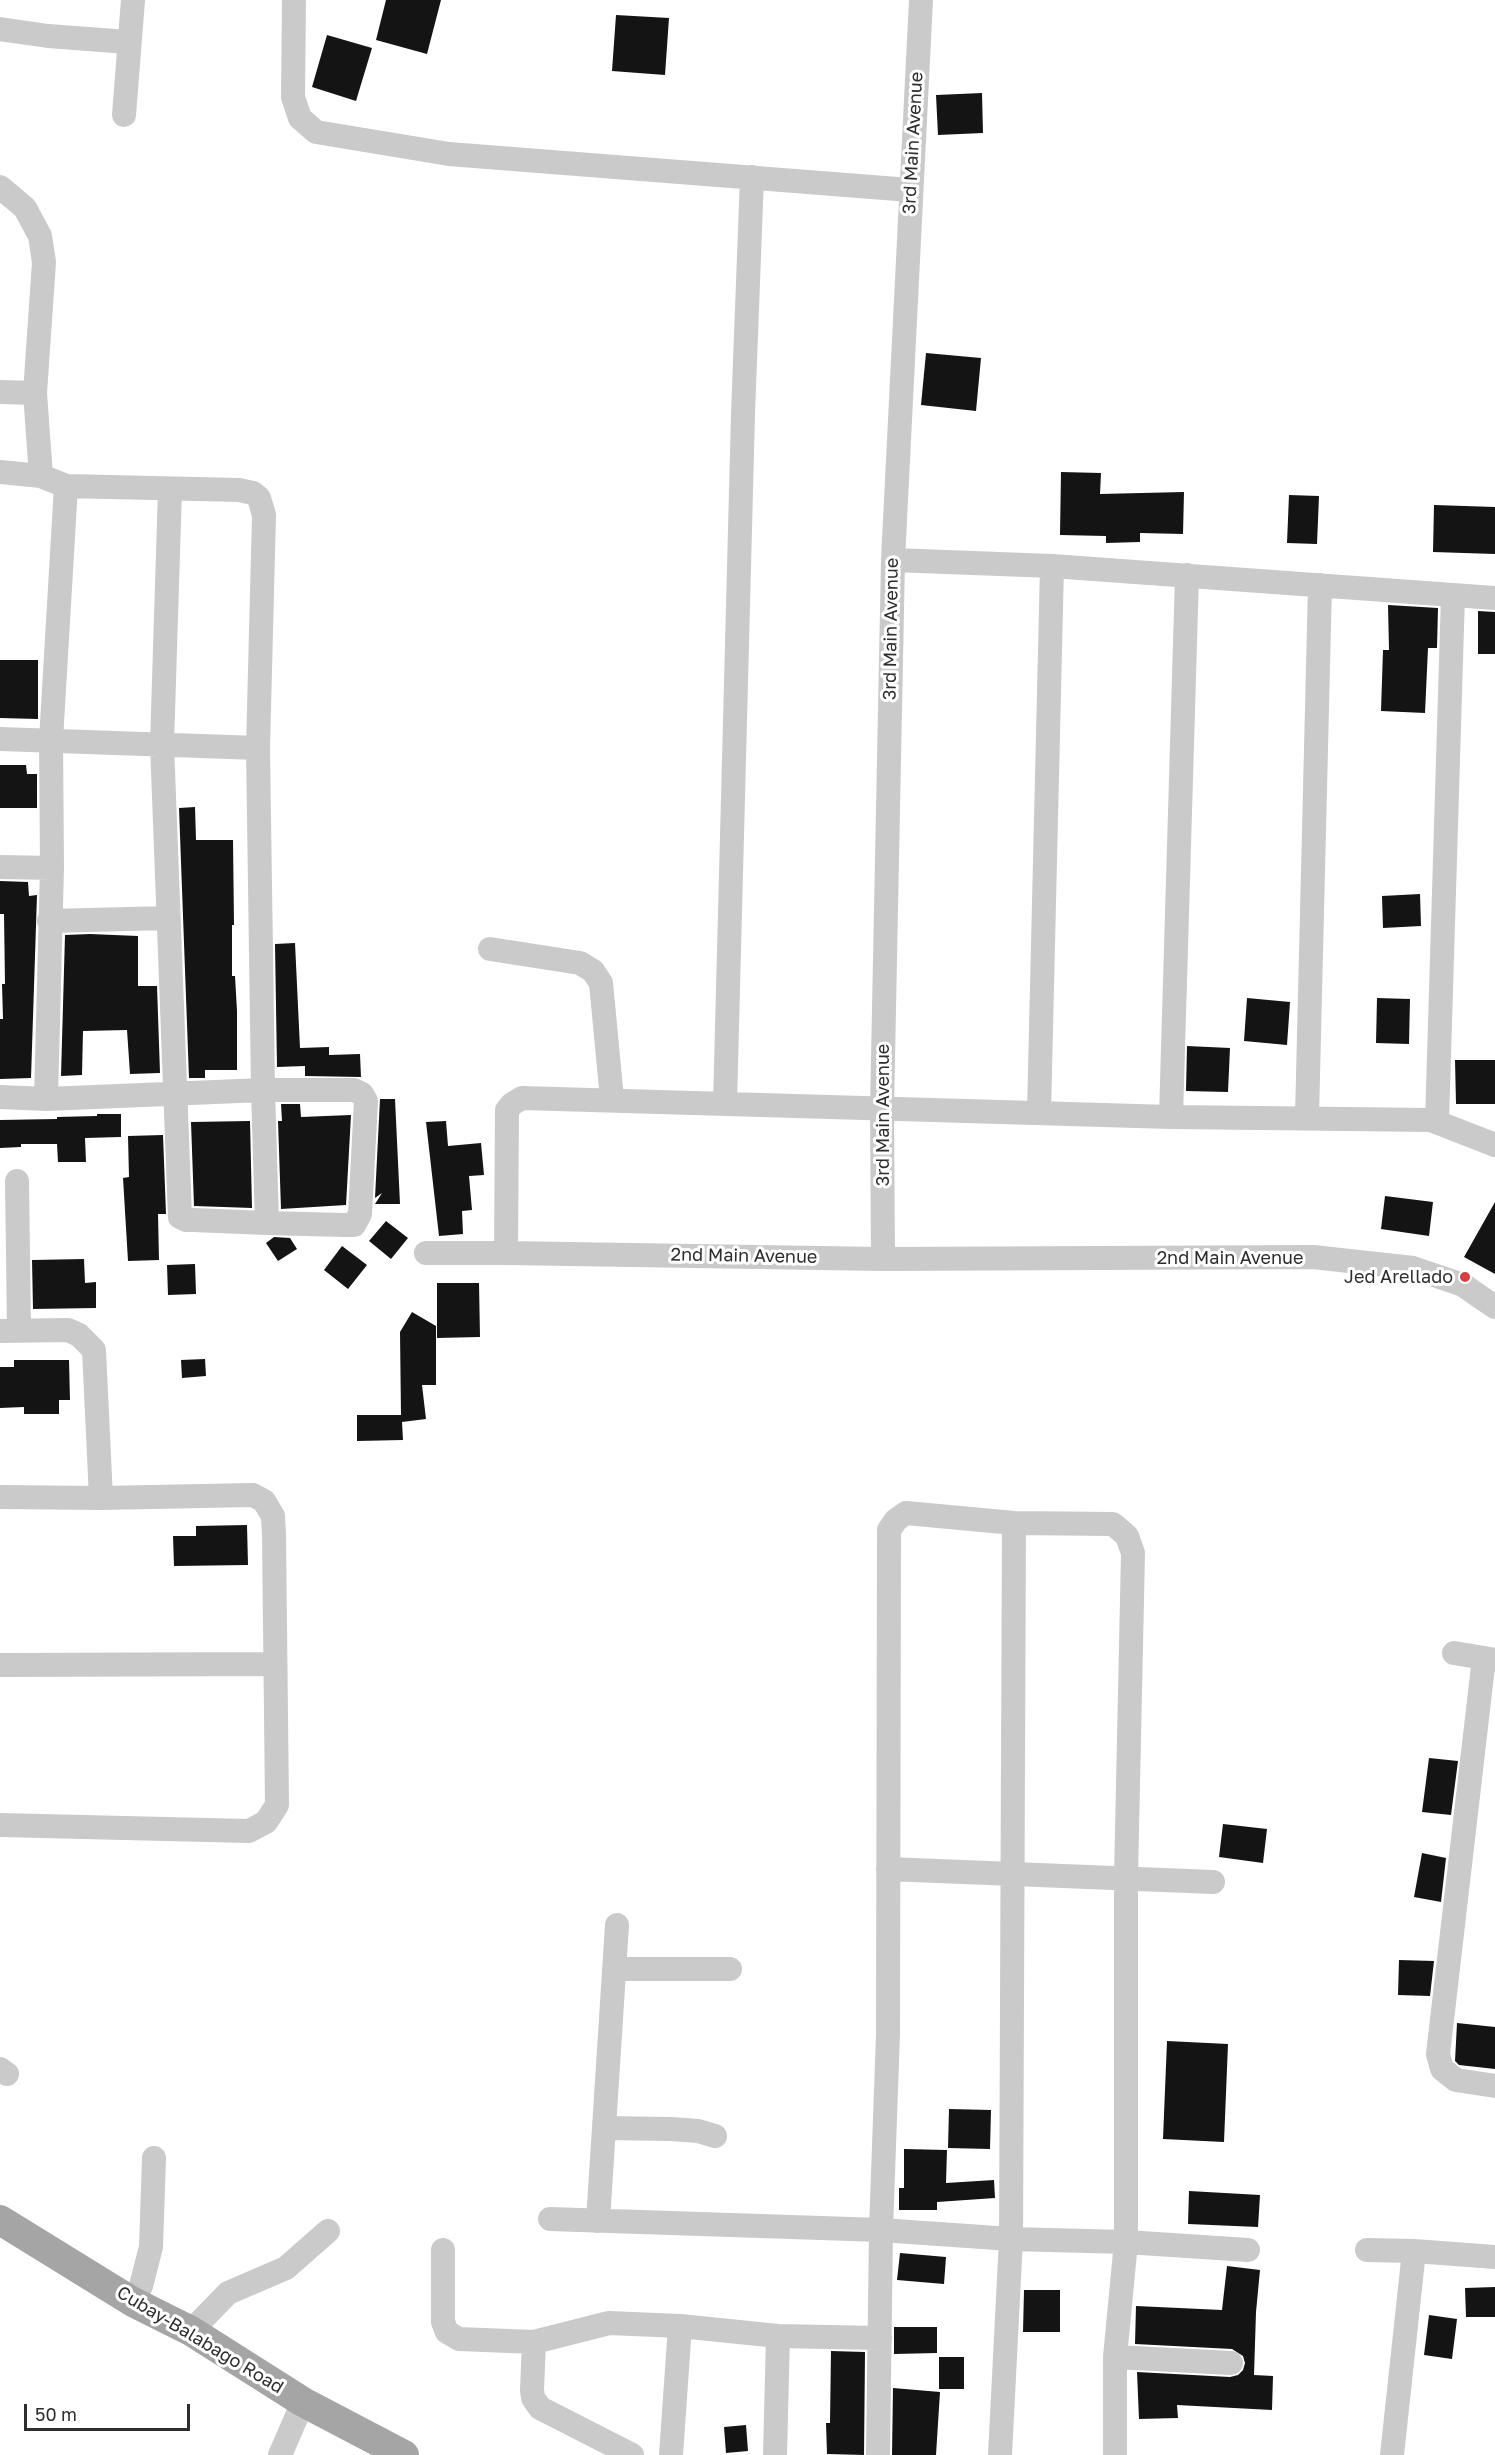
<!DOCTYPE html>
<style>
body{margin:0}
#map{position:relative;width:1495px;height:2455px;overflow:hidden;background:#fff;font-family:"Golos Text",sans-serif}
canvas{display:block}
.scale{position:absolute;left:24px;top:2404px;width:166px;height:27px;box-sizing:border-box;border:3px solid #2d2d2d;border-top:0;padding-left:8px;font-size:18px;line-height:21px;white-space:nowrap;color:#2d2d2d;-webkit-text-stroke:4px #fff;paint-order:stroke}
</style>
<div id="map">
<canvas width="1495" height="2455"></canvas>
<div class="scale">50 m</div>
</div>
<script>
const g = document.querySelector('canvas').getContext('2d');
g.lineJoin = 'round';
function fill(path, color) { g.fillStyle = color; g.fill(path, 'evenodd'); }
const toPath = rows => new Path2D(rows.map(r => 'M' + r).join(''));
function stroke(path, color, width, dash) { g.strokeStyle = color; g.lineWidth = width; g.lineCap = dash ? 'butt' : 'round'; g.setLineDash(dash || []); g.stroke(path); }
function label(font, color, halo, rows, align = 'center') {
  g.font = font + ' "Golos Text",sans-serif'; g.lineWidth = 6; g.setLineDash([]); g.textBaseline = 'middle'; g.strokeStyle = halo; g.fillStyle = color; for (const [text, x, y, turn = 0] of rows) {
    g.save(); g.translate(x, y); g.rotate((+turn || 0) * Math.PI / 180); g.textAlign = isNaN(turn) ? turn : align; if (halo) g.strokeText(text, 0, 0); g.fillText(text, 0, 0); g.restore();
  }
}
fill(toPath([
 [386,0,441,0,427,54,376,40],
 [616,15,669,18,665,75,612,71],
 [327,35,372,48,356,101,312,87],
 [982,93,983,133,938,135,936,95],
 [926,353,981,358,976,411,921,405],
 [1061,472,1101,473,1100,494,1184,492,1183,534,1140,533,1140,542,1106,543,1106,536,1060,535],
 [1289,495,1319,496,1317,544,1287,543],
 [1434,505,1495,507,1495,554,1433,552],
 [1388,605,1438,608,1437,648,1428,648,1425,713,1381,711,1383,650,1389,650],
 [1478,611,1495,612,1495,654,1478,654],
 [0,660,38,660,38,719,0,718],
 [0,765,26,765,27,774,37,774,37,808,0,808],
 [195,807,196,840,233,840,234,925,232,925,232,976,235,976,237,1011,237,1070,205,1070,205,1078,189,1078,179,808],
 [0,881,28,882,29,896,37,895,31,1078,0,1079,0,1019,3,1019,2,984,5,984,4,914,0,914],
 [1420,894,1421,926,1383,928,1382,896],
 [90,934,138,936,138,986,157,986,160,1073,130,1074,127,1030,83,1031,82,1075,61,1076,65,935],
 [295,943,300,1048,329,1047,329,1055,360,1054,361,1077,305,1076,305,1066,277,1067,275,944],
 [1247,998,1290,1002,1287,1045,1244,1041],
 [1377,998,1410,999,1409,1044,1376,1043],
 [1187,1046,1230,1048,1228,1092,1186,1091],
 [1455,1060,1495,1060,1495,1104,1456,1104],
 [380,1099,395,1099,400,1204,375,1204,382,1193,375,1198],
 [281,1104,300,1104,301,1117,351,1115,346,1205,281,1209,278,1121,282,1121],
 [97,1114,121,1114,121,1137,85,1138,86,1162,58,1162,57,1144,21,1144,21,1147,0,1148,0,1120,57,1119,57,1117,97,1116],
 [250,1121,252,1208,194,1206,191,1122],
 [446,1121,448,1146,481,1143,484,1175,469,1176,472,1210,462,1211,463,1234,439,1236,426,1122],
 [163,1135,166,1214,158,1214,159,1260,128,1261,123,1178,129,1177,128,1136],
 [1385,1196,1433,1202,1429,1236,1381,1229],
 [1495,1202,1495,1274,1464,1257],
 [386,1221,408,1238,391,1259,369,1241],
 [274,1237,290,1238,297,1249,278,1261,266,1243],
 [342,1246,367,1265,348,1289,324,1270],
 [84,1259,85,1283,96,1282,96,1308,33,1309,32,1260],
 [195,1264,196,1294,168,1295,167,1265],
 [437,1283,479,1283,480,1337,437,1338],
 [412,1312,436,1326,436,1385,422,1385,426,1419,402,1422,403,1440,357,1441,357,1415,401,1415,400,1332],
 [205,1359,206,1376,182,1378,181,1360],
 [14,1360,69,1360,70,1400,59,1400,59,1414,24,1414,24,1407,0,1408,0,1367,14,1367],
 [247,1525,248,1565,174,1566,173,1536,196,1536,196,1526],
 [1429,1758,1458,1761,1451,1815,1422,1812],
 [1223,1824,1267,1829,1263,1863,1219,1857],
 [1422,1853,1446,1858,1441,1902,1414,1897],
 [1399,1960,1434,1961,1430,1996,1398,1995],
 [1457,2023,1495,2027,1495,2069,1459,2065,1455,2061],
 [1167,2041,1228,2044,1224,2142,1163,2139],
 [949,2109,991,2110,990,2149,948,2148],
 [904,2149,947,2150,946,2183,994,2180,995,2198,937,2202,937,2210,899,2210,899,2188,904,2188],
 [1189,2191,1260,2195,1258,2227,1188,2224],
 [900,2253,946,2257,944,2284,897,2280],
 [1227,2266,1260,2270,1256,2312,1254,2375,1273,2376,1272,2410,1177,2405,1178,2418,1139,2419,1137,2372,1230,2377,1238,2375,1243,2370,1245,2363,1243,2356,1232,2349,1135,2344,1136,2306,1222,2310],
 [1495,2287,1495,2317,1466,2317,1465,2288],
 [1024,2290,1060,2290,1060,2332,1023,2332],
 [1429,2315,1457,2319,1452,2359,1424,2355],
 [894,2327,937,2327,937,2353,894,2354],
 [831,2351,865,2352,864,2455,827,2454,826,2423,830,2423],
 [939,2357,964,2357,964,2389,939,2389],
 [893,2388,940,2392,936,2455,892,2455],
 [746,2425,748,2451,726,2453,724,2427]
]), '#141414');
stroke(toPath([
 [294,0,293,97,300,118,316,132,449,154,910,190],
 [0,29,48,36,128,42],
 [124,115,133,0],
 [0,187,25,208,40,236,44,262,35,393,41,476],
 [0,392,35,393],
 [0,472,41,476,66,486,239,490,253,493,259,498,264,515,258,748,263,1090,46,1099,0,1097],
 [170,490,162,744,180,1217,186,1220,193,1220,267,1223,344,1225,354,1225,360,1214,366,1101,362,1094,354,1090,263,1090,267,1223],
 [893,560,1052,566,1495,598],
 [0,739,258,748],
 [0,867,52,868],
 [49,921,168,918],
 [490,949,580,963,593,971,601,983,612,1099],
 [46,1099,52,868,51,740,66,486],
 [725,1104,743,414,752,177],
 [1039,1113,1052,566],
 [1171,1117,1187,575],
 [1307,1117,1320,585],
 [1437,1122,1453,595],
 [1495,1145,1431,1120,1171,1117,522,1098,512,1104,507,1110,506,1253,883,1259,1313,1257,1413,1268,1463,1285,1495,1307],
 [17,1181,19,1330],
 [426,1253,506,1253],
 [883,1259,882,1109,893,560,921,0],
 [0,1331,68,1330,79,1335,94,1350,101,1498],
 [0,1497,101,1498,253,1495,264,1501,273,1516,274,1535,277,1805,266,1822,249,1831,0,1825],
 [1454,1653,1495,1660],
 [1484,1658,1438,2054,1442,2069,1456,2080,1495,2086],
 [0,1665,274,1664],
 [888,1869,1213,1882],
 [615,1969,730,1969],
 [0,2069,7,2074],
 [605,2128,671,2129,698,2131,715,2136],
 [550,2219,881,2230,1011,2239,1126,2242,1248,2250],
 [598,2221,617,1925],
 [443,2250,443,2322,447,2332,459,2339,534,2342,609,2323,680,2326,778,2336,880,2338],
 [1367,2250,1414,2251,1495,2257],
 [133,2302,141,2286,151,2247,154,2158],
 [191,2331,228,2293,286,2268,328,2231],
 [534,2342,532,2390,533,2398,540,2408,632,2455],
 [1115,2357,1231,2363],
 [280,2455,303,2402],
 [671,2455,680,2326],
 [775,2455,778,2336],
 [878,2455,881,2230,888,2034,889,1530,896,1520,906,1513,1014,1523,1113,1524,1127,1536,1133,1553,1126,1877,1126,2242,1115,2357,1115,2455],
 [1000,2455,1011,2239,1014,1523],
 [1392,2455,1414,2251]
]), '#cacaca', 24);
stroke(toPath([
 [0,2220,133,2302,191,2331,303,2402,404,2455]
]), '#a5a5a5', 30);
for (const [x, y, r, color] of [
 [1465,1277,6,"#d34043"]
]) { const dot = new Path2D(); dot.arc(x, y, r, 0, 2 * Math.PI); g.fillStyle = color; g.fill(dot); stroke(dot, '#fff', 2); }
label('18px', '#2d2d2d', '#fff', [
 ["3rd Main Avenue",913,143,-87],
 ["3rd Main Avenue",891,629,-89],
 ["3rd Main Avenue",883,1115,-90],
 ["2nd Main Avenue",744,1256,1],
 ["2nd Main Avenue",1230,1258],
 ["Cubay-Balabago Road",200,2340,31]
]);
label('18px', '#2d2d2d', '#fff', [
 ["Jed Arellado",1453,1277]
], 'right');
</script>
